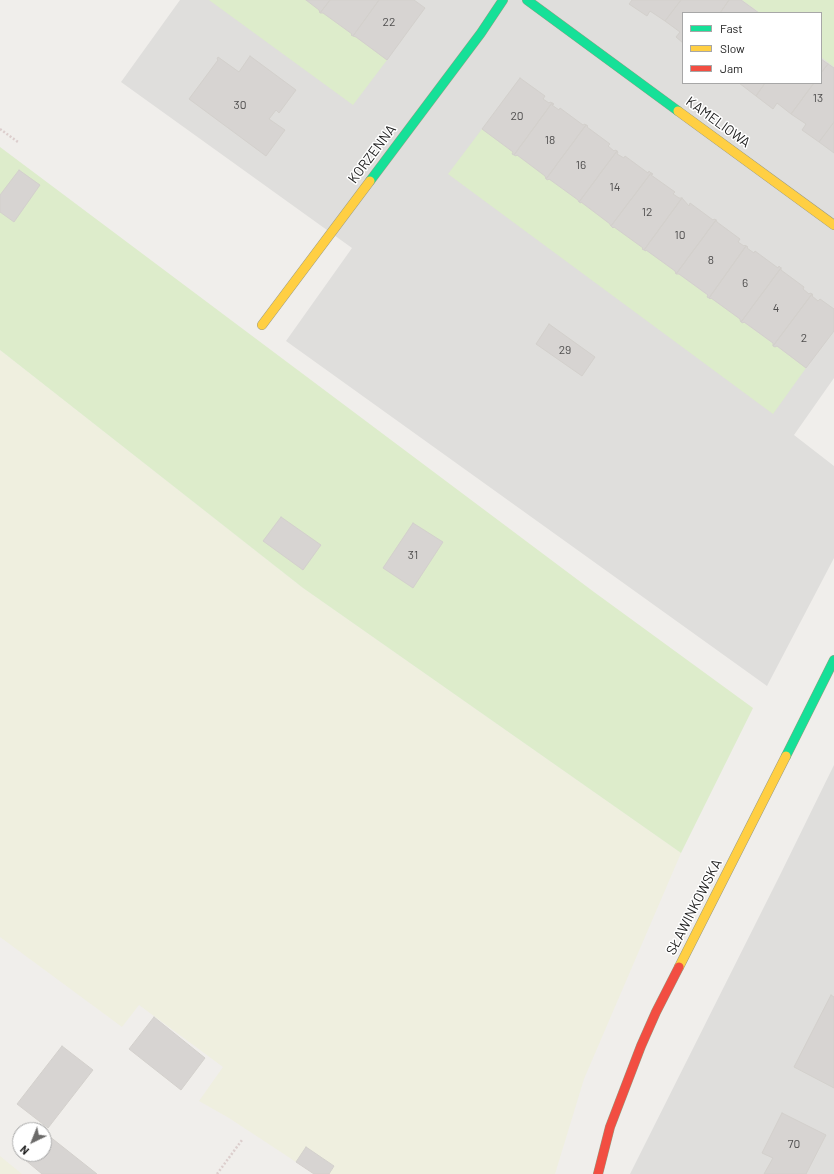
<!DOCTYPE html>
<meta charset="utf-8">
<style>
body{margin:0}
#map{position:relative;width:834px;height:1174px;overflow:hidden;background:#f0eeeb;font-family:Barlow,sans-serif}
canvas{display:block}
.legend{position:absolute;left:682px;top:12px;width:140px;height:72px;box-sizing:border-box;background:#fff;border:1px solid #a7a7a7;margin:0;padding:5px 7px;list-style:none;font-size:12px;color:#222}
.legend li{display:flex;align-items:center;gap:8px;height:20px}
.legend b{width:20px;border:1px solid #a7a7a7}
.north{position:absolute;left:12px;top:1122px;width:40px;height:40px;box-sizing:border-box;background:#fff;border:1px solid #a7a7a7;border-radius:50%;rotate:223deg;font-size:11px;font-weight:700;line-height:16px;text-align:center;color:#222}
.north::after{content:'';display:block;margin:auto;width:14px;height:18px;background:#6a6968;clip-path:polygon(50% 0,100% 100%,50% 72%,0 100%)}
</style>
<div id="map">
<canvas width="834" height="1174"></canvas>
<ul class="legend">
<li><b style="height:5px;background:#16e098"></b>Fast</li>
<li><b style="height:5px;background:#ffcf43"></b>Slow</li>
<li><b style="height:5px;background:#f24e42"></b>Jam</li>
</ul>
<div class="north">N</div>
</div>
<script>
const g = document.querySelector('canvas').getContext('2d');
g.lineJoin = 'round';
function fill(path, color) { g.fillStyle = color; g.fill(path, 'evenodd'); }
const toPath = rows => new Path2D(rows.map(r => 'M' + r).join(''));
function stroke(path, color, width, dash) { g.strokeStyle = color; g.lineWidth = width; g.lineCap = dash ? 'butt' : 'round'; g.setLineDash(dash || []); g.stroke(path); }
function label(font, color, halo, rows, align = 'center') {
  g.font = font + ' Barlow,sans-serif'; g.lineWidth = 3; g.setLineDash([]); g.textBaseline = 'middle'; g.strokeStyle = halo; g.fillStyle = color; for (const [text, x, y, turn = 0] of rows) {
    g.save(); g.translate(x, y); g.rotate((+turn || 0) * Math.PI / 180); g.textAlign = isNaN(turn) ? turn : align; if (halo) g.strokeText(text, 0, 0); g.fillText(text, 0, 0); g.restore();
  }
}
fill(toPath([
 [180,0,834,0,834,378,794,435,834,466,834,558,767,686,286,341,352,248,121,82],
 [683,13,821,13,821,83,683,83],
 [834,765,834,1174,630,1174,781,873]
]), '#dfdedc');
fill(toPath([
 [0,350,303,588,681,853,584,1079,555,1174,329,1174,334,1166,306,1148,296,1162,229,1118,199,1101,223,1067,139,1005,122,1027,0,937],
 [0,1156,22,1174,0,1174]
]), '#efefdf');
fill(toPath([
 [209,0,306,0,387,60,353,105],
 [742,0,834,0,834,67,821,57,821,13,760,13],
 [482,129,806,368,773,414,448,174],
 [0,147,594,592,753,708,681,853,303,588,0,350]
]), '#ddeccb');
const building = toPath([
 [306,0,330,0,320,13,319,10,306,0],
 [330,0,379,0,353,36,351,35,352,34,323,13,320,13,330,0],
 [379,0,414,0,425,8,387,60,356,37,353,36,379,0],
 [632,0,681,0,665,21,650,11,647,16,629,4,632,0],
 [681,0,729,0,720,13,683,13,683,43,676,37,680,32,665,21,681,0],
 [729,0,741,0,759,13,720,13,729,0],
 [250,56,296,90,279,113,276,110,269,119,285,130,266,156,189,99,218,60,217,59,218,57,239,72,250,56],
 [821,59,828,64,821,73,821,59],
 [828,64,834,68,834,122,819,142,802,130,806,124,791,114,814,83,821,83,821,73,828,64],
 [520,78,545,96,543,99,549,103,550,102,552,103,514,155,512,154,513,152,482,129,520,78],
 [739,83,765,83,756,96,739,83],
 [765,83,814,83,791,114,777,103,773,109,756,96,765,83],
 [552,103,554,104,552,105,559,110,560,108,583,125,585,124,586,125,546,179,545,176,517,155,516,156,514,155,552,103],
 [834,122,834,153,819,142,834,122],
 [586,125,588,126,587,127,610,144,608,146,614,151,615,150,617,151,579,202,578,200,549,179,548,180,546,179,586,125],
 [617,151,618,152,617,154,624,158,625,156,648,173,649,171,651,173,611,226,610,225,610,224,581,202,581,203,579,202,617,151],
 [19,170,40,185,14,222,0,212,0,195,19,170],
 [651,173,653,174,651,175,675,192,673,194,679,198,682,198,644,250,642,249,643,248,614,227,613,228,611,226,651,173],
 [682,198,689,206,690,203,713,220,714,219,716,220,676,274,675,271,646,250,646,251,644,250,682,198],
 [716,220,717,222,740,239,738,242,744,246,745,245,746,246,709,298,707,297,708,295,679,274,676,274,716,220],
 [746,246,748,247,747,248,754,253,755,251,778,268,779,266,781,268,741,322,740,320,740,319,711,298,710,299,709,298,746,246],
 [781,268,781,270,804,287,803,289,809,294,810,293,812,294,773,346,773,343,744,322,743,323,741,322,781,268],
 [812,294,813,295,812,296,818,301,820,299,834,309,834,331,806,368,777,346,775,347,773,346,812,294],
 [549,324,595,357,582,376,536,344,549,324],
 [281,517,321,545,303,570,263,541,281,517],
 [413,523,443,542,413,588,383,568,413,523],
 [831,995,834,997,834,1088,794,1067,831,995],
 [154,1017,205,1058,181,1090,129,1049,154,1017],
 [62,1046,93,1070,48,1128,17,1104,62,1046],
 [782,1113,826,1135,806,1174,764,1174,773,1158,762,1153,782,1113],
 [44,1132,97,1174,42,1174,24,1159,28,1154,44,1154,44,1132],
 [306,1147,334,1166,329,1174,314,1174,296,1162,306,1147]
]);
fill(building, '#d7d4d2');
stroke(building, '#d3d0cc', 1);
const fast = toPath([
 [527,0,678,111],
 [370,181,481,33,503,0],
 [786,756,834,660]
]);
const slow = toPath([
 [678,111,834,225],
 [262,325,370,181],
 [679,967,786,756]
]);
const jam = toPath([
 [598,1174,610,1127,641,1046,656,1012,679,967]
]);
stroke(fast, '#999a82', 10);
stroke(slow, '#999a82', 10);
stroke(jam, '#999a82', 10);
stroke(toPath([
 [0,129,18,142],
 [217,1174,242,1140]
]), '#dccecd', 2.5, [2, 2]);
stroke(fast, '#16e098', 9);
stroke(slow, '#ffcf43', 9);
stroke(jam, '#f24e42', 9);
label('12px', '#4f4e4e', null, [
 ["22",389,22],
 ["13",818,98],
 ["30",240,105],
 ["20",517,116],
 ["18",550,140],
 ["16",581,165],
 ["14",615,187],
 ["12",647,212],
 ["10",680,235],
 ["8",711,260],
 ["6",745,283],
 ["4",776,308],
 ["2",804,338],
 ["29",565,350],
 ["31",413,555],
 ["70",794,1144]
]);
label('14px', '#222', '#fff', [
 ["KAMELIOWA",718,122,36],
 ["KORZENNA",372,154,-53],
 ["SŁAWINKOWSKA",694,907,-63]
]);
</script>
